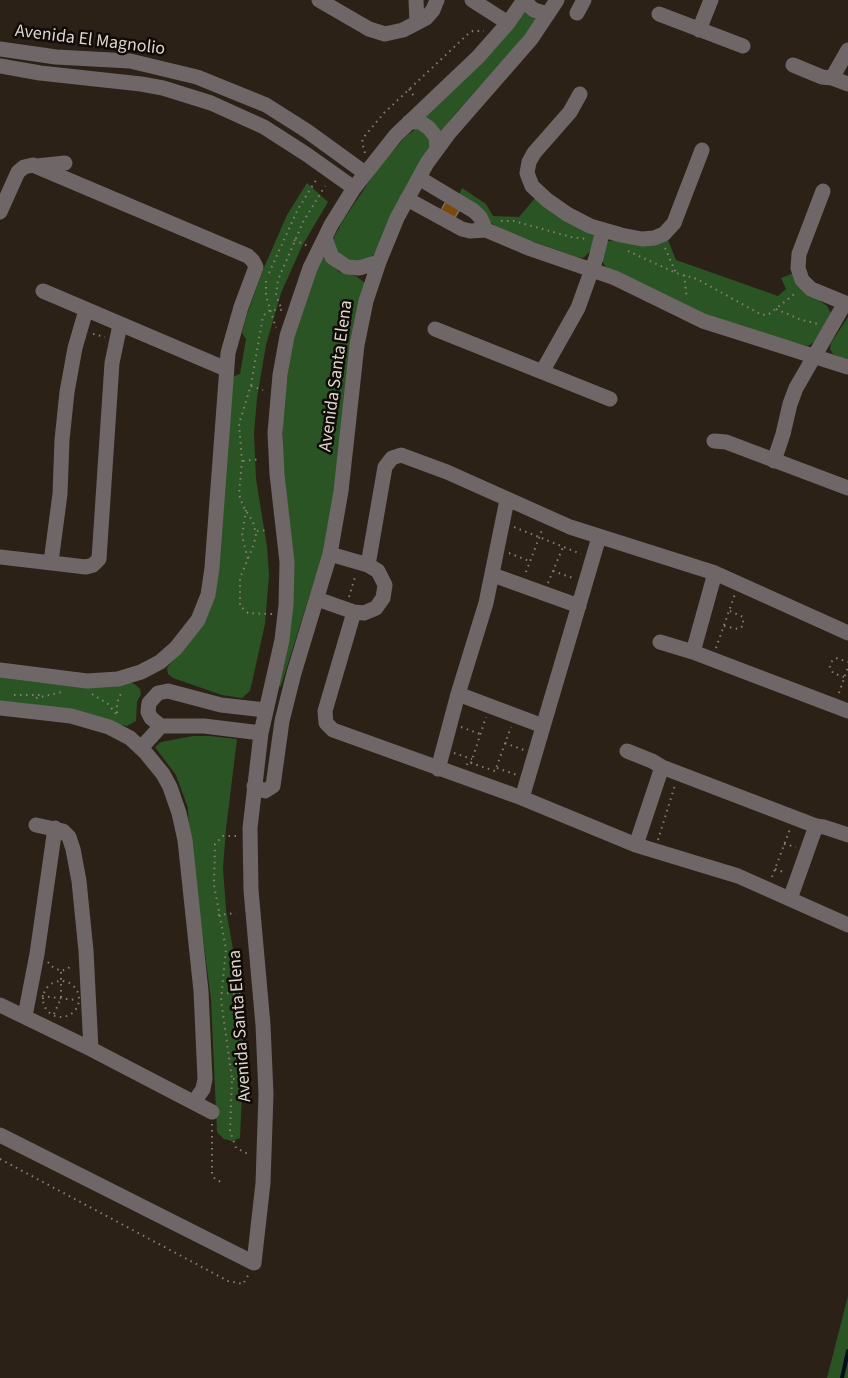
<!DOCTYPE html>
<style>
body{margin:0}
canvas{display:block;background:#2b2116}
</style>
<canvas width="848" height="1378"></canvas>
<script>
const g = document.querySelector('canvas').getContext('2d');
g.lineJoin = 'round';
function fill(path, color) { g.fillStyle = color; g.fill(path, 'evenodd'); }
const toPath = rows => new Path2D(rows.map(r => 'M' + r).join(''));
function stroke(path, color, width, dash) { g.strokeStyle = color; g.lineWidth = width; g.lineCap = dash ? 'butt' : 'round'; g.setLineDash(dash || []); g.stroke(path); }
function label(font, color, halo, rows, align = 'center') {
  g.font = font + ' "Source Sans 3",sans-serif'; g.lineWidth = 5; g.setLineDash([]); g.textBaseline = 'middle'; g.strokeStyle = halo; g.fillStyle = color; for (const [text, x, y, turn = 0] of rows) {
    g.save(); g.translate(x, y); g.rotate((+turn || 0) * Math.PI / 180); g.textAlign = isNaN(turn) ? turn : align; if (halo) g.strokeText(text, 0, 0); g.fillText(text, 0, 0); g.restore();
  }
}
fill(toPath([
 [524,9,537,19,506,58,455,114,441,132,422,116],
 [416,129,428,133,431,146,374,254,372,257,358,263,339,257,333,239,344,219,377,170,406,136],
 [307,183,328,202,302,246,281,293,266,345,257,398,254,433,256,479,267,547,269,575,265,624,250,691,242,698,222,695,173,678,168,674,167,668,198,629,232,377,240,374,246,339,242,333,246,317,263,270,287,215],
 [462,188,486,204,493,216,519,217,536,197,592,232,595,238,592,250,583,258,577,257,503,231,490,222,481,207,459,195],
 [615,240,668,240,676,260,778,296,786,289,781,278,794,273,810,294,827,306,831,313,814,342,808,346,723,324,606,267,602,261,604,245,609,241],
 [325,257,339,272,356,276,365,283,335,483,324,549,281,686,279,687,286,489,283,460,283,404,292,347,297,326,313,278,322,258],
 [848,317,848,360,833,354,830,349,831,343],
 [0,675,132,683,136,685,140,689,141,694,137,702,136,721,127,726,0,702],
 [193,736,209,736,237,739,226,829,223,868,226,910,239,983,244,1048,240,1138,232,1141,224,1139,217,1132,211,999,189,833,188,808,176,775,155,747,161,742],
 [848,1296,848,1378,827,1378]
]), '#2b5425');
stroke(toPath([
 [842,1378,848,1351]
]), '#041017', 4);
const building = toPath([
 [446,201,460,209,454,219,440,212,446,201]
]);
fill(building, '#7a4a0d');
stroke(building, '#7b6e62', 1.5);
stroke(toPath([
 [409,89,416,99],
 [365,153,362,142,363,138,384,113,469,33,473,31,484,31],
 [501,221,514,221,571,237,586,239],
 [294,240,308,246],
 [665,248,676,273],
 [628,251,676,273,697,279,762,315,769,314,797,292],
 [269,273,298,209,318,177],
 [684,275,687,299],
 [266,281,266,296,276,328],
 [776,309,799,319,818,324],
 [93,334,105,337],
 [251,386,263,390],
 [243,461,261,459],
 [246,510,242,536,248,559],
 [514,527,581,554],
 [257,531,269,530],
 [509,553,529,561],
 [553,571,573,578],
 [526,572,542,530],
 [548,583,563,547],
 [349,597,356,574],
 [272,614,248,613,240,606,240,578,254,544,256,534,253,522,243,506,239,494,242,461,239,424,251,385,263,316,270,310,282,310,276,295,278,280,303,222,325,186],
 [724,626,738,629,743,626,743,617,730,611],
 [716,648,735,594],
 [844,677,833,673,830,667,831,662,836,658,848,662],
 [839,693,848,667],
 [92,694,108,704,117,715],
 [14,695,41,695],
 [36,698,62,692],
 [117,713,117,703,121,693],
 [461,727,480,734],
 [505,743,524,750],
 [454,753,472,759],
 [471,763,486,717],
 [467,765,468,762,495,771,511,727],
 [497,768,517,775],
 [236,836,223,836,215,844,214,885,226,949,221,1000,232,1079,230,1131,236,1148,248,1154],
 [658,840,675,785],
 [784,844,796,847],
 [775,869,786,873],
 [772,877,790,829],
 [218,915,236,913],
 [48,962,51,966,61,971,67,969,73,965],
 '43 999a18 18 0 1 1 36 0a18 18 0 1 1-36 0Z',
 [221,993,244,994],
 [42,996,75,1000],
 [54,1014,61,998,61,971],
 [233,1079,248,1078],
 [212,1124,212,1174,215,1179,221,1182],
 [0,1159,228,1281,243,1284,249,1274]
]), '#867d74', 2, [1.5, 4.5]);
stroke(toPath([
 [319,0,369,29,385,34,403,30,426,18,433,10,437,0],
 [416,0,417,22],
 [472,0,508,23],
 [523,0,534,10,548,14],
 [577,13,584,0],
 [659,14,743,46],
 [699,30,711,0],
 [0,49,56,57,130,61,197,77,266,105,307,131,365,173],
 [793,65,822,77,832,78,848,84],
 [0,66,40,73,141,84,163,88,211,103,264,127,306,154,354,188],
 [832,78,848,50],
 [580,94,570,112,534,153,529,162,527,173,532,186,547,200,567,214,590,226,621,235,642,239,654,238,664,234,674,223,702,150],
 [409,122,420,122,429,128,436,137,437,149],
 [37,166,65,163],
 [419,178,474,211,480,217,486,230],
 [823,191,799,254,798,268,802,280,811,289,848,304],
 [407,199,462,229,470,231,486,230,531,249,615,278,703,321,848,367],
 [0,212,18,172,24,167,33,165,248,256,253,261,256,267,241,307,228,353,212,568,208,595,198,620,176,648,160,662,141,672,118,679,87,681,0,670],
 [325,238,332,257,347,267,359,268,379,262],
 [43,291,226,369],
 [435,329,610,399],
 [542,372,578,308,596,258,603,230],
 [714,441,726,442,848,488],
 [774,461,783,434,790,404,796,388,845,303],
 [0,557,86,567,93,565,99,559,112,363,120,325],
 [51,562,60,494,62,440,67,392,75,348,86,310],
 [368,565,385,467,392,458,401,455,447,472,570,527,715,573,848,633],
 [493,575,579,606],
 [317,599,354,612,364,613,376,608,383,598,385,585,378,571,368,565,330,554],
 [354,612,325,711,326,723,333,730,522,798,636,845,738,876,848,925],
 [660,642,693,652,848,711],
 [693,652,715,573],
 [458,694,543,726],
 [0,708,71,716,109,727,130,738,145,752,163,774,170,787,179,813,185,840,201,991,205,1079,203,1089,194,1102],
 [261,733,204,726,161,726,151,718,148,712,149,703,158,693,168,691,221,705,265,710],
 [141,748,161,726],
 [627,751,652,761,662,767,816,826,824,827,848,835],
 [438,769,458,694,486,603,507,500],
 [254,786,265,791,273,786,282,721,294,673,330,554,341,491,357,345,366,301,379,262,397,218,427,163,449,133,531,39,557,0],
 [522,798,599,537],
 [36,825,63,831,69,837,73,849,79,881,86,951,91,1049],
 [636,845,662,767],
 [790,899,816,826],
 [0,1005,91,1049,212,1112],
 [25,1016,37,954,55,828],
 [0,1135,254,1263,263,1183,266,1094,263,1025,251,890,250,828,261,733,282,640,286,605,287,562,277,474,275,433,280,375,287,336,310,268,331,225,354,188,396,135,478,57,508,23,524,0]
]), '#6f6667', 15);
label('18px', '#ded6cf', '#100b07', [
 ["Avenida El Magnolio",90,41,7],
 ["Avenida Santa Elena",337,376,-82],
 ["Avenida Santa Elena",241,1026,-94]
]);
</script>
